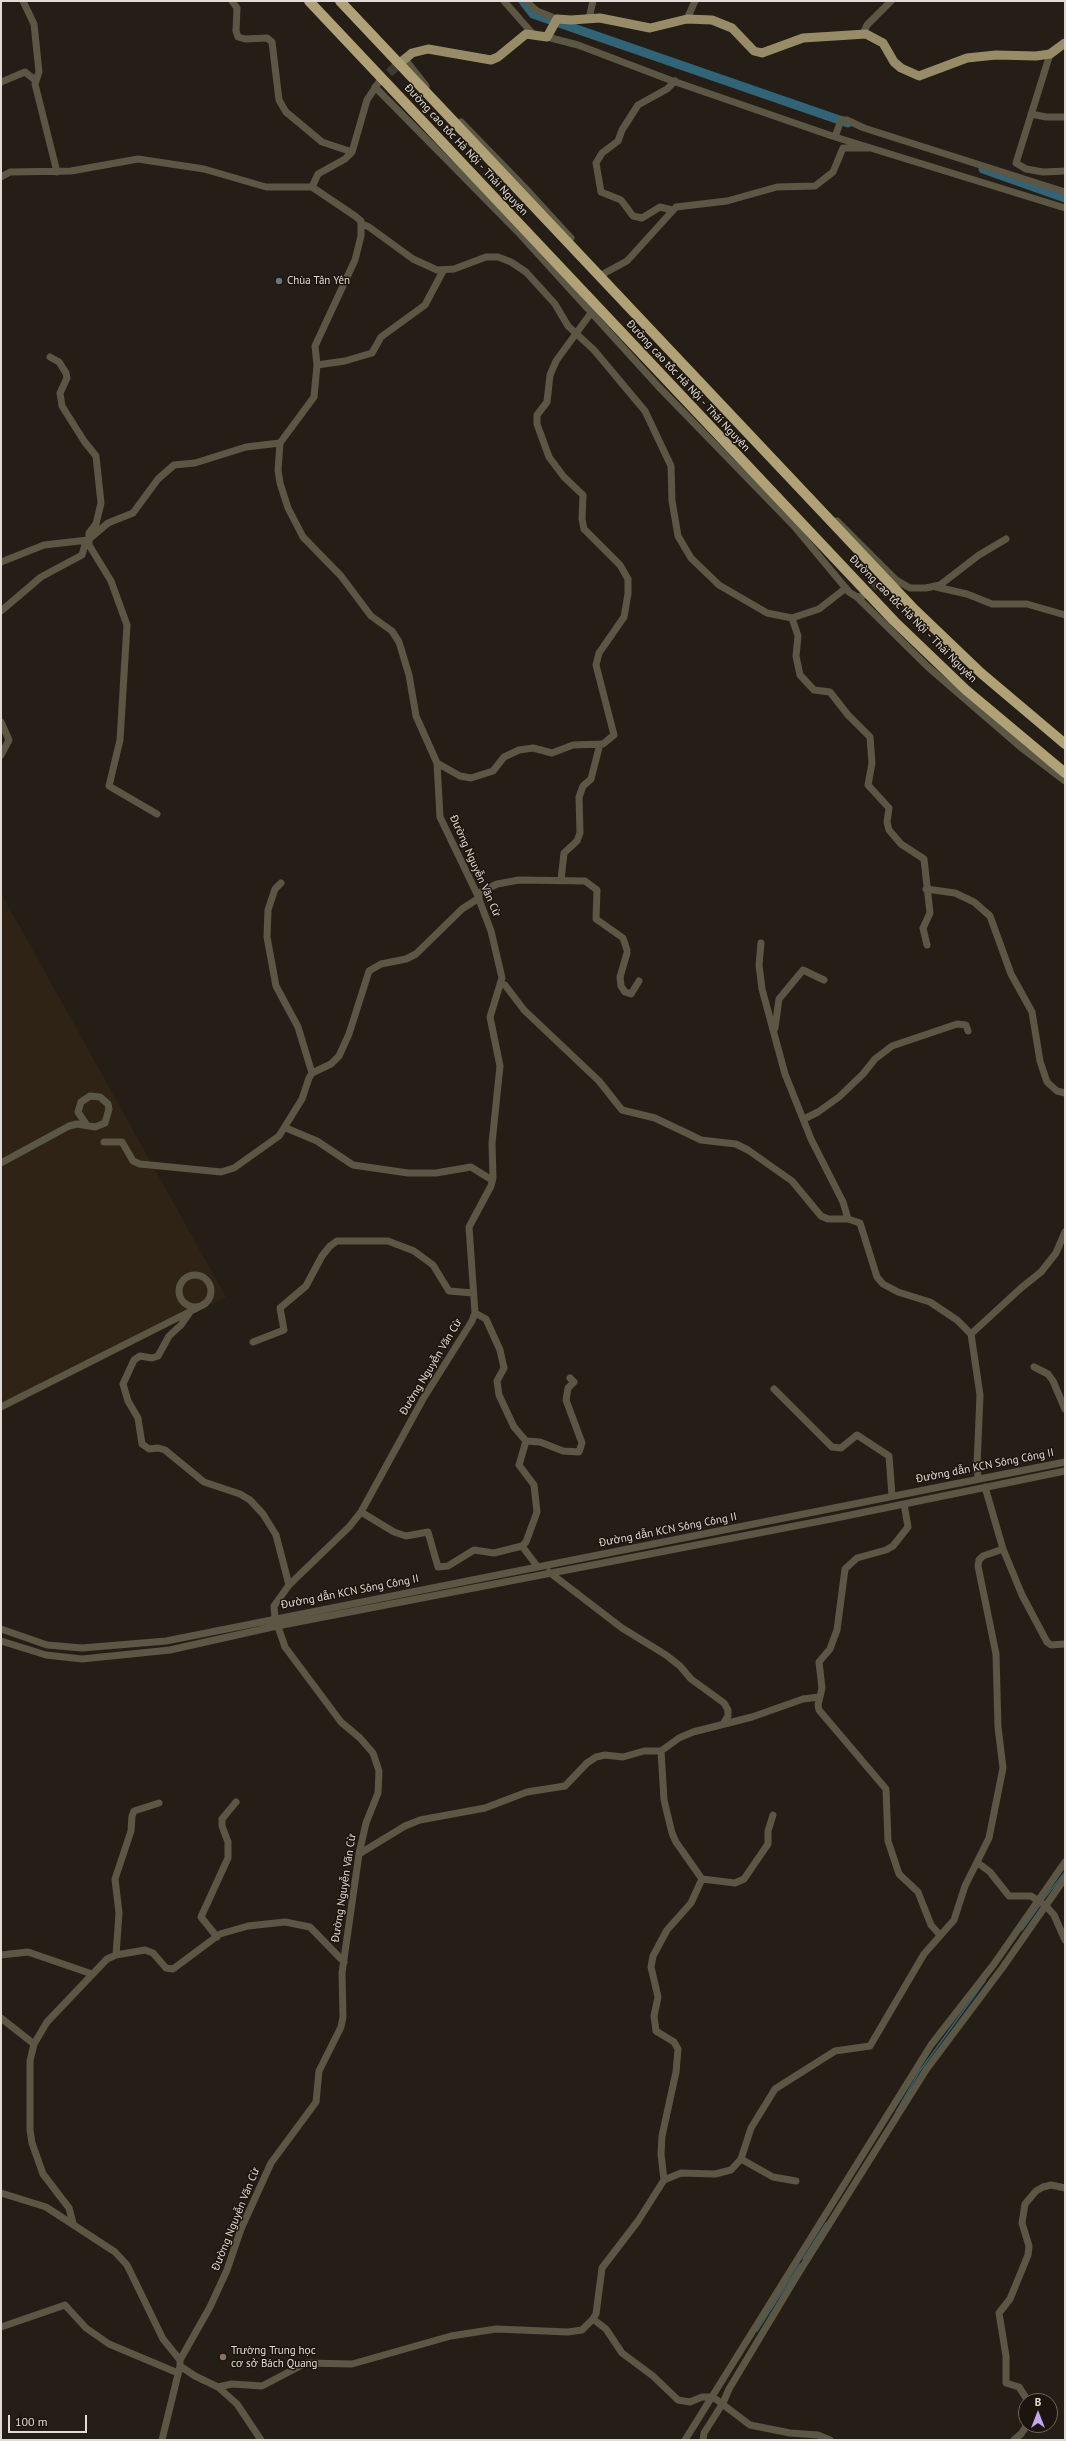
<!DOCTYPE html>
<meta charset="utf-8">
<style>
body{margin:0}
#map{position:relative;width:1066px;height:2441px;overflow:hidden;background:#251e16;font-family:"PT Sans",sans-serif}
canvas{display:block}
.frame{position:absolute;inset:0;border:2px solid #e0dbd5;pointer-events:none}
.north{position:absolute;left:1018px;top:2393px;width:40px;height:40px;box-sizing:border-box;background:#1c150d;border:1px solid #6a645d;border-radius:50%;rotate:0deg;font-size:11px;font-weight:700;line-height:16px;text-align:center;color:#e0dbd5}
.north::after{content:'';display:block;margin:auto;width:14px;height:18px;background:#c3a7f2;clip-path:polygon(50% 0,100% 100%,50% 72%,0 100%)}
.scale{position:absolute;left:8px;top:2415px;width:79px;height:18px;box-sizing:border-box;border:2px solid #e0dbd5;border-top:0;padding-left:5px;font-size:12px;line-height:14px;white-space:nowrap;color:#e0dbd5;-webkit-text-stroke:3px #1c150d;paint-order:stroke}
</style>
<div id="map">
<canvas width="1066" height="2441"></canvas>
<div class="frame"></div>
<div class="north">B</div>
<div class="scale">100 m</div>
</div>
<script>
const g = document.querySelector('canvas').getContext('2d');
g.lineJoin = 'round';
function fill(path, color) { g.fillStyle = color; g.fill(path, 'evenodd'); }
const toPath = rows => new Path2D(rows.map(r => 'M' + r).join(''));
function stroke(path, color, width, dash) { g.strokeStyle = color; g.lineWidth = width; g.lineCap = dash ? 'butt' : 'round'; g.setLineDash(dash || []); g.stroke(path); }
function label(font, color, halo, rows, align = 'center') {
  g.font = font + ' "PT Sans",sans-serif'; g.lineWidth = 3; g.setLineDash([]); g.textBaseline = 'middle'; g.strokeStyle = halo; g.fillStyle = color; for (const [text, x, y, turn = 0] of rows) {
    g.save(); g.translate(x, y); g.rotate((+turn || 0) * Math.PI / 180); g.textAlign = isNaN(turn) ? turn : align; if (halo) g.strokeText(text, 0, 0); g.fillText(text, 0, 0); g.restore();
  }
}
fill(toPath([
 [1,893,226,1297,1,1412]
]), '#2e2315');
stroke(toPath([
 [1043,1900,1065,1872],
 [1022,1930,1040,1905],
 [896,2112,919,2072,985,1981],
 [803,2259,826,2223],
 [757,2331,800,2264]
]), '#306476', 1.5);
stroke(toPath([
 [523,1,533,14,848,123],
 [983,169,1065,198]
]), '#306476', 9);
stroke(toPath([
 [865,595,885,577]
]), '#413a33', 7, [7, 3.5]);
stroke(toPath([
 [379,82,400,63]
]), '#413a33', 9, [9, 4.5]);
stroke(toPath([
 [23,1,34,24,39,72,35,84,57,172],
 [232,1,237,8,236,31,238,37,245,39,267,38,272,42,279,100,286,112,322,142,352,152],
 [504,1,532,33],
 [526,1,537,11,557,19],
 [589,18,593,1],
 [687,19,695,1],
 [863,34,867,25,891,1],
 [547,37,578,45,670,80,835,137,1065,208],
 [1050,54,1016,163,1026,169,1043,172,1065,171],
 [404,58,426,86],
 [1,82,25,72,35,80],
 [375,87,517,231,658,386,794,526,849,592,857,597,863,596],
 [1031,114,1046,117,1065,117],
 [461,122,528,191,571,238],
 [835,137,841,120,847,120,864,128,1065,192],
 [1,177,10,172,71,171,138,159,204,169,266,187,312,187],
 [672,210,660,207,642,218,633,216,621,200,601,192,596,163,602,153,618,141,622,130,638,105,667,89,675,81],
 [362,224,369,227,413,259,437,270,454,269,486,257,498,257,511,262,526,272,555,304,568,326,594,350,645,411,671,466,672,501,678,536,691,558,719,585,767,613,792,618,819,609,846,588],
 [603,274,627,261,676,207,727,201,777,187,815,186,833,172,843,148,868,148],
 [50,357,59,362,66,373,67,378,60,393,62,406,84,441,96,456,101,503,96,524,89,533,89,545,111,581,127,625,120,740,109,786,157,814],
 [317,365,345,361,372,353,381,337,425,305,443,271],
 [837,521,896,580,910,588,926,588,940,585,979,555,1006,539],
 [1,562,44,545,88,540,108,523,133,513,158,479,174,465,195,463,246,447,280,443],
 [936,587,967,594,992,604,1027,604,1065,615],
 [857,597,928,667,1023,749,1065,781],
 [1,611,41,577,82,555,86,541],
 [792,618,798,636,796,656,800,675,814,690,830,692,848,715,870,737,872,763,868,785,889,808,887,822,889,830,901,844,924,859,930,913,923,928,927,945],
 [1,722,9,740,1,755],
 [437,763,460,776,471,778,493,771,504,757,519,750,533,748,552,753,573,745,603,744,614,735,596,665,599,653,624,617,628,594,628,579,620,565,584,529,582,519,583,495,564,477,549,457,537,424,537,415,547,402,550,375,556,361,591,313],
 [561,880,564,853,577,841,580,833,579,797,583,786,591,779,600,744],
 [281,883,275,889,268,910,267,937,276,986,298,1027,312,1073],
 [926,889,955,893,974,902,990,916,1011,974,1032,1012,1040,1061,1047,1082,1057,1091,1065,1093],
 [477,894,497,884,519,880,585,881,597,890,596,919,623,938,627,950],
 [761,943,759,965,762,989,785,1074,811,1139,843,1202,848,1219],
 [627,953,620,977,621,986,625,992,631,994,639,981],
 [500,984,505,985,524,1010,599,1081,622,1110,655,1118,701,1140,736,1144,748,1150,792,1181,821,1216,828,1219,848,1219,860,1223,877,1277,883,1284,898,1292,930,1302,957,1320,971,1334,980,1395,977,1465,978,1478],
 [775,1028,779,999,803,970,824,980],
 [804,1119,818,1112,839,1097,863,1074,875,1059,892,1046,957,1024,966,1025,968,1031],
 [286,1128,317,1141,353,1165,408,1173,436,1173,471,1167,492,1180],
 [104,1142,122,1142,133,1161,140,1164,221,1172,234,1168,279,1136,302,1099,309,1078,312,1073,331,1064,339,1056,349,1034,369,971,381,964,406,959,416,954,462,909,479,898],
 [1,1163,69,1126,77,1124,95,1127,105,1123,109,1109,108,1104,100,1097,90,1096,81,1102,78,1112,86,1124],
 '179 1291a16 16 0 1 1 32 0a16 16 0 1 1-32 0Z',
 [190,1312,181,1325,169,1336,158,1356,152,1358,140,1356,134,1360,123,1384,128,1401,138,1418,142,1444,149,1449,158,1448,165,1450,204,1482,240,1494,250,1500,263,1514,276,1535,289,1585],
 [475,1313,486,1319,500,1350,504,1368,497,1381,499,1395,514,1427,526,1441,519,1465,534,1485,537,1512,526,1542,522,1546,537,1566],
 [971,1334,1021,1288,1041,1272,1056,1253,1065,1232],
 [253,1342,284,1330,280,1308,306,1286,322,1256,330,1246,337,1241,388,1241,414,1251,433,1265,449,1291,473,1293],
 [1034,1367,1048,1374,1053,1381,1065,1409],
 [774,1389,832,1447,841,1448,857,1435,889,1456,892,1496],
 [1,1407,205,1304],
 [526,1441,540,1442,563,1451,579,1452,582,1443,566,1400,568,1388,574,1382,570,1378],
 [985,1487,1003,1549,1022,1595,1047,1642,1051,1645,1065,1644],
 [904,1504,908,1527,893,1546,886,1550,857,1558,845,1569,837,1630,830,1649,819,1662,822,1688,818,1705,819,1710,886,1789,888,1841,899,1874,918,1892,931,1925,940,1935],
 [361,1512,394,1532,406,1536,428,1532,438,1567,448,1566,474,1550,494,1553,522,1546],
 [549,1572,622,1628,666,1655,680,1666,691,1679,724,1703,728,1710,728,1716,723,1724],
 [1,1629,47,1645,82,1648,166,1641,1065,1462],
 [1,1641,46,1655,82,1659,170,1650,277,1626,831,1519,1065,1471],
 [661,1751,664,1800,672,1833,676,1842,702,1879,735,1883,744,1879,768,1844,768,1831,773,1815],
 [359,1854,405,1826,420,1820,485,1808,527,1792,565,1786,587,1763,596,1757,605,1755,623,1757,644,1751,661,1751,679,1738,693,1732,752,1717,803,1699,819,1697],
 [978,1863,990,1872,1009,1896,1031,1896,1046,1906,1054,1915,1065,1940],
 [217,1937,201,1917,228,1858,228,1842,222,1826,222,1819,236,1802],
 [1,1955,28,1952,92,1974],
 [116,1955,119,1913,115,1879,131,1831,132,1816,134,1811,159,1803],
 [1,2018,34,2044],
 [741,2159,773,2177,796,2181],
 [664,2180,661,2154,662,2136,676,2072,678,2049,674,2042,656,2031,654,2016,658,1997,651,1967,653,1956,667,1930,691,1903,702,1879],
 [1,2193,46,2207,115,2252,127,2265,163,2339,180,2360],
 [73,2223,69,2208,43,2174,32,2143,30,2130,30,2061,34,2044,47,2022,107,1959,116,1955,145,1950,153,1953,166,1968,173,1969,220,1934,248,1926,285,1922,310,1927,344,1962],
 [593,2319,606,2329,622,2353,653,2376,678,2400,690,2402,702,2397,713,2397,750,2425,790,2433,818,2435,830,2440],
 [1,2327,65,2305,86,2328,109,2344,178,2373],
 [180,2366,195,2376,218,2387,237,2404,261,2440],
 [218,2387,232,2384,262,2386,306,2363,352,2364,451,2336,496,2329,568,2332,582,2330,593,2319,596,2314,602,2268,638,2221,664,2180,681,2173,715,2174,731,2170,741,2159,751,2128,775,2089,835,2051,870,2046,924,1954,954,1920,965,1886,989,1838,1003,1768,998,1727,996,1654,978,1566,979,1560,983,1556,1003,1549],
 [1028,2401,1019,2387,1006,2383,1006,2356,999,2313,1010,2299,1028,2255,1029,2246,1022,2223,1025,2204,1036,2191,1043,2187,1051,2185,1065,2188],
 [162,2440,180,2366,180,2360,210,2307,227,2270,241,2229,271,2163,316,2102,319,2071,341,2027,343,2017,342,1973,359,1854,366,1823,378,1793,379,1771,373,1753,360,1738,341,1722,285,1647,275,1618,274,1606,289,1585,349,1527,361,1512,423,1399,472,1321,475,1313,469,1227,491,1186,493,1178,492,1143,500,1066,490,1017,502,978,491,931,477,894,440,817,437,763,416,716,409,675,399,642,392,631,371,616,341,576,303,537,288,508,280,483,278,470,280,443,314,397,317,365,315,346,355,260,361,236,361,221,355,216,312,187,318,174,345,159,352,152,367,100,379,82],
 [685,2440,931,2045,994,1964,1065,1862],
 [703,2440,704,2433,723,2403,729,2389,798,2274,926,2070,1003,1967,1065,1878],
 [1014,2440,1021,2434,1027,2425]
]), '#5c5645', 7);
stroke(toPath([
 [400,63,412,53,428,49,491,60,498,57,526,34,547,37,557,19,571,20,600,18,650,28,687,19,712,20,732,28,754,51,762,53,803,38,866,34,883,43,894,62,901,68,919,76,967,58,996,55,1036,56,1050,54,1065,43]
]), '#988c68', 9);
stroke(toPath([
 [309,1,894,621,966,690,1065,773],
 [340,1,912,607,981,673,1065,744]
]), '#b0a276', 10);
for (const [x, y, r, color] of [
 [279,281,4,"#6b7280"],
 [223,2357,4,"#8d6e63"]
]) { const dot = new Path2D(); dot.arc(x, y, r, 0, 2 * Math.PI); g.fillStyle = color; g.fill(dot); stroke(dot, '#1c150d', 1.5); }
label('11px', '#e0dbd5', '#1c150d', [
 ["Đường cao tốc Hà Nội - Thái Nguyên",466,150,47],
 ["Đường cao tốc Hà Nội - Thái Nguyên",688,386,47],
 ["Đường cao tốc Hà Nội - Thái Nguyên",913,619,45],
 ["Đường Nguyễn Văn Cừ",475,866,66],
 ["Đường Nguyễn Văn Cừ",431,1367,-59],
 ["Đường dẫn KCN Sông Công II",985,1466,-11],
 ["Đường dẫn KCN Sông Công II",668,1530,-11],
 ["Đường dẫn KCN Sông Công II",350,1592,-11],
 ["Đường Nguyễn Văn Cừ",344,1888,-81],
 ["Đường Nguyễn Văn Cừ",236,2219,-68]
]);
label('11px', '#e0dbd5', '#1c150d', [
 ["Chùa Tân Yên",287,281],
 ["Trường Trung học",231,2351],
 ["cơ sở Bách Quang",231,2364]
], 'left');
</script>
